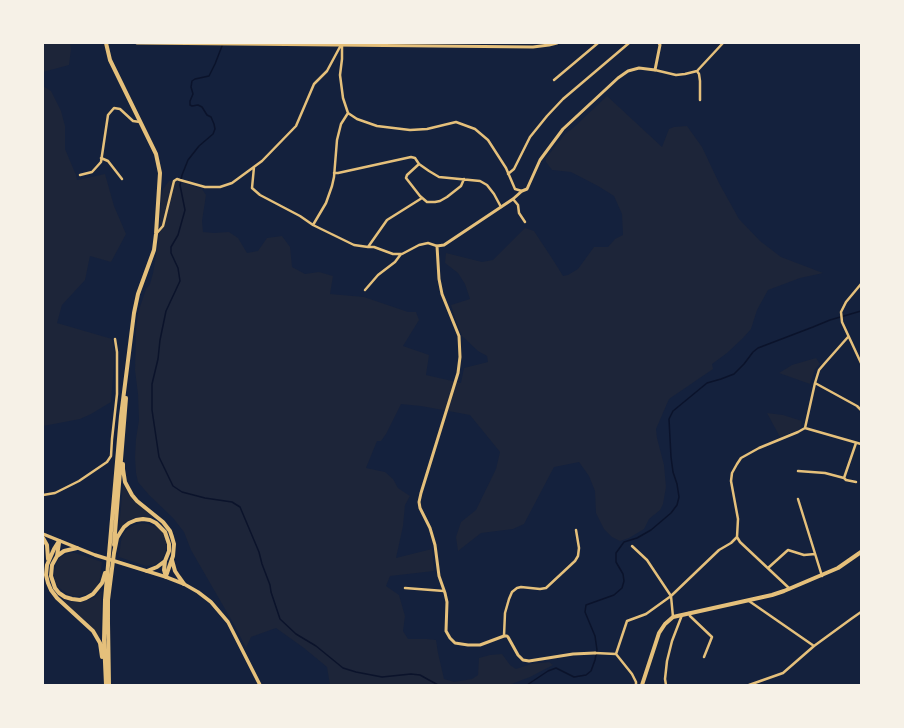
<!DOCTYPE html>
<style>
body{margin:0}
#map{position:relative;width:904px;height:728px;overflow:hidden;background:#14213d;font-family:"PT Serif",serif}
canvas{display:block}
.frame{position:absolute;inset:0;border:44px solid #f6f1e7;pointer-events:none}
</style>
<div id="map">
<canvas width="904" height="728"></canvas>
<div class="frame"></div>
</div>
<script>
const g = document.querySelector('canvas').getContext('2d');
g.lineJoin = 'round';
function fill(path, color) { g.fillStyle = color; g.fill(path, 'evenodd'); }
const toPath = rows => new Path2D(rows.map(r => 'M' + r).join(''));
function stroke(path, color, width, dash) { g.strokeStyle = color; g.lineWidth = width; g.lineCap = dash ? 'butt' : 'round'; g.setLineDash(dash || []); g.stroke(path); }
fill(toPath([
 [43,43,70,43,71,49,69,65,43,72],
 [43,86,51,91,61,111,65,126,65,149,76,175,77,180,105,174,114,206,126,234,111,262,90,256,85,280,62,305,57,323,112,339,115,353,111,402,91,414,80,419,43,426],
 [607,96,662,147,669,129,674,127,687,126,702,147,719,183,739,219,760,241,781,257,823,273,800,278,768,290,757,310,751,329,743,338,727,353,712,364,713,369,669,399,656,429,657,438,664,465,666,487,663,504,660,510,649,519,644,529,629,538,620,541,612,537,604,529,596,513,595,491,589,476,579,462,554,467,524,524,513,529,481,533,458,551,456,537,461,522,476,510,496,469,500,452,470,415,421,406,401,404,386,434,381,441,377,441,366,468,385,472,393,479,398,488,410,496,405,505,403,526,396,558,432,549,434,571,390,576,386,586,399,595,405,616,403,631,408,639,427,639,436,640,438,653,444,679,454,682,472,679,478,675,479,658,490,655,502,654,510,665,516,669,531,664,549,662,553,665,530,677,509,685,330,685,327,667,304,648,276,628,251,637,246,648,236,628,191,550,184,532,173,518,149,495,138,482,136,473,135,457,136,439,139,420,138,394,135,370,136,330,138,313,146,289,150,284,153,273,158,244,161,201,163,189,169,181,177,181,184,183,202,189,206,195,202,221,203,232,214,233,229,232,238,238,247,253,258,251,267,238,282,236,290,247,292,267,305,274,319,272,333,276,330,294,364,297,408,312,416,312,419,320,403,346,429,355,426,375,461,383,464,368,488,362,487,356,478,351,462,336,455,318,451,305,470,299,465,284,458,273,445,263,446,253,482,262,493,260,525,228,534,231,555,263,563,276,568,275,578,269,594,247,608,247,615,239,623,235,622,214,614,196,598,186,571,172,552,170,546,162,546,158,565,134,573,128],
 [816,358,820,364,815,369,810,384,779,373,792,365],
 [767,413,783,415,802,421,801,427,798,430,780,437],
 [123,483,128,493,136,502,155,518,145,517,134,518,126,522,119,530],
 [141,523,148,524,156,527,162,531,166,537,167,546,165,554,161,561,154,565,146,566,119,557,121,541,123,534,128,529,134,525],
 [71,553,75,553,102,562,100,578,98,585,93,591,87,594,80,596,73,596,65,592,59,588,55,582,54,574,56,565,59,558,66,554],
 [102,590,100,638,61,598,73,602,85,601,95,597]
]), '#1d2539');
stroke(toPath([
 [222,46,215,64,209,76,195,79,192,81,191,87,193,94,190,101,190,105,192,106,198,105,202,107,207,115,211,117,214,124,215,129,213,134,199,146,188,160,182,175,180,185,185,210,178,235,171,247,171,253,178,268,180,281,166,311,160,340,158,359,152,384,152,410,159,457,173,486,182,492,205,498,232,502,240,507,259,552,262,564,270,585,271,592,280,619,296,634,316,646,343,668,356,672,382,677,411,674,420,675,438,685],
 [527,685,548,671,556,668,574,677,586,675,591,671,595,660,597,650,595,636,585,612,586,605,614,595,622,588,624,581,623,574,616,562,616,553,624,542,637,538,651,530,671,513,677,505,679,497,677,484,673,472,671,457,669,419,673,411,707,383,721,379,734,374,744,364,753,352,758,348,813,327,830,320,861,311]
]), '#0b132b', 1.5);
stroke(toPath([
 [342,46,342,59,340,75,343,98,348,113,357,119,377,126,410,130,427,129,456,122,475,129,488,140,506,168,515,189,522,191],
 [655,70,676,75,685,74,697,71,723,43],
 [697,71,699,74,700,81,700,100],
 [554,80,598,43],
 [101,158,108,161,122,179],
 [419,164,407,175,406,178,420,196,427,202,435,202,440,201,447,197,461,186,464,179],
 [254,167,252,188,260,195,300,216,313,225,354,245,368,247,374,247,393,254,402,254,419,245,428,243,437,246],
 [334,173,338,173,411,157,415,158,419,164,429,171,439,177,480,181,487,185,494,194,501,207],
 [508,174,514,169,530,137,547,116,563,99,629,43],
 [80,175,92,172,101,162,108,115,114,108,120,109,133,121,140,122],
 [513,199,518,205,519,213,525,222],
 [313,225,326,203,332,186,334,177,337,140,341,124,348,113],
 [156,234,163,226,174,181,177,179,180,180,205,187,220,187,232,183,262,161,296,126,314,84,327,71,342,43],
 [368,247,387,220,422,198],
 [861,284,846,302,841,312,842,322,861,363],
 [365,290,378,275,395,262,401,254],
 [815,383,857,406,861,410],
 [805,428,861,444],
 [798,471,825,473,844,478,856,443],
 [844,478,846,480,856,482],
 [43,495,55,493,79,481,107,462,111,456,112,439,117,394,117,352,115,339],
 [798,499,822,576],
 [632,546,647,560,671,596,673,617],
 [768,568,788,550,804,555,815,554],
 [405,588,444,591],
 [790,589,740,542,737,537,738,519,731,481,732,473,737,464,741,458,759,448,798,432,805,428,815,383,819,370,825,363,848,337],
 [749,601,814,646],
 [689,613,690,616,712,637,704,657],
 [504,636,505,613,509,599,512,592,517,588,521,587,540,589,546,588,575,561,578,556,579,548,576,530],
 [595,653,616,654,632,674,636,682,636,685],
 [616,654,627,621,646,614,671,596,719,550,731,543,737,537],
 [666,685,665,679,667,661,672,641,682,615],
 [749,685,783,673,814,646,851,619,861,612]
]), '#e5c07b', 2.5);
stroke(toPath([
 [137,43,533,47,549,45,557,43],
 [595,653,573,654,529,661,523,660,518,655,508,637,507,636,504,636,480,645,468,645,455,643,450,638,446,631,447,602,445,593,439,576,435,545,430,528,420,508,419,502,421,493,458,373,460,357,459,336,442,294,439,279,437,246,444,245,513,199,522,191,527,189,540,160,563,129,618,78,628,71,639,68,655,70,660,45,659,43]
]), '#e5c07b', 3);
stroke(toPath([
 [43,534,95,555,166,577,184,584,198,592,211,602,228,622,260,685]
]), '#e5c07b', 3.5);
stroke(toPath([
 [123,464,123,469,125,482,132,495,137,501,163,522,170,531,172,537,174,544,173,556,166,576],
 [43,538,47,545,48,559],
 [59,541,54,549,47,565,46,575,48,583,51,590,57,598,93,631,100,643,102,657],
 [59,543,57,556,52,565,51,576,55,588,59,593,65,597,72,599,80,600,86,598,93,594,102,583,105,573],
 [114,545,126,398],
 [57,556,64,551,77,548],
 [172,560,175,571,179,577,184,584],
 [147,571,157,567,165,561],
 [106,685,104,640,105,600,121,416,134,313,138,294,154,250,156,234,160,173,156,154,110,60,106,43],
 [109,685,108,623,108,600,114,553,117,538,120,533,124,527,129,523,136,520,143,519,150,520,156,523,165,532,169,544,169,551,165,561,164,570,166,577],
 [642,685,659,633,665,624,673,617,772,595,784,591,838,568,861,552]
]), '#e5c07b', 4);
</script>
